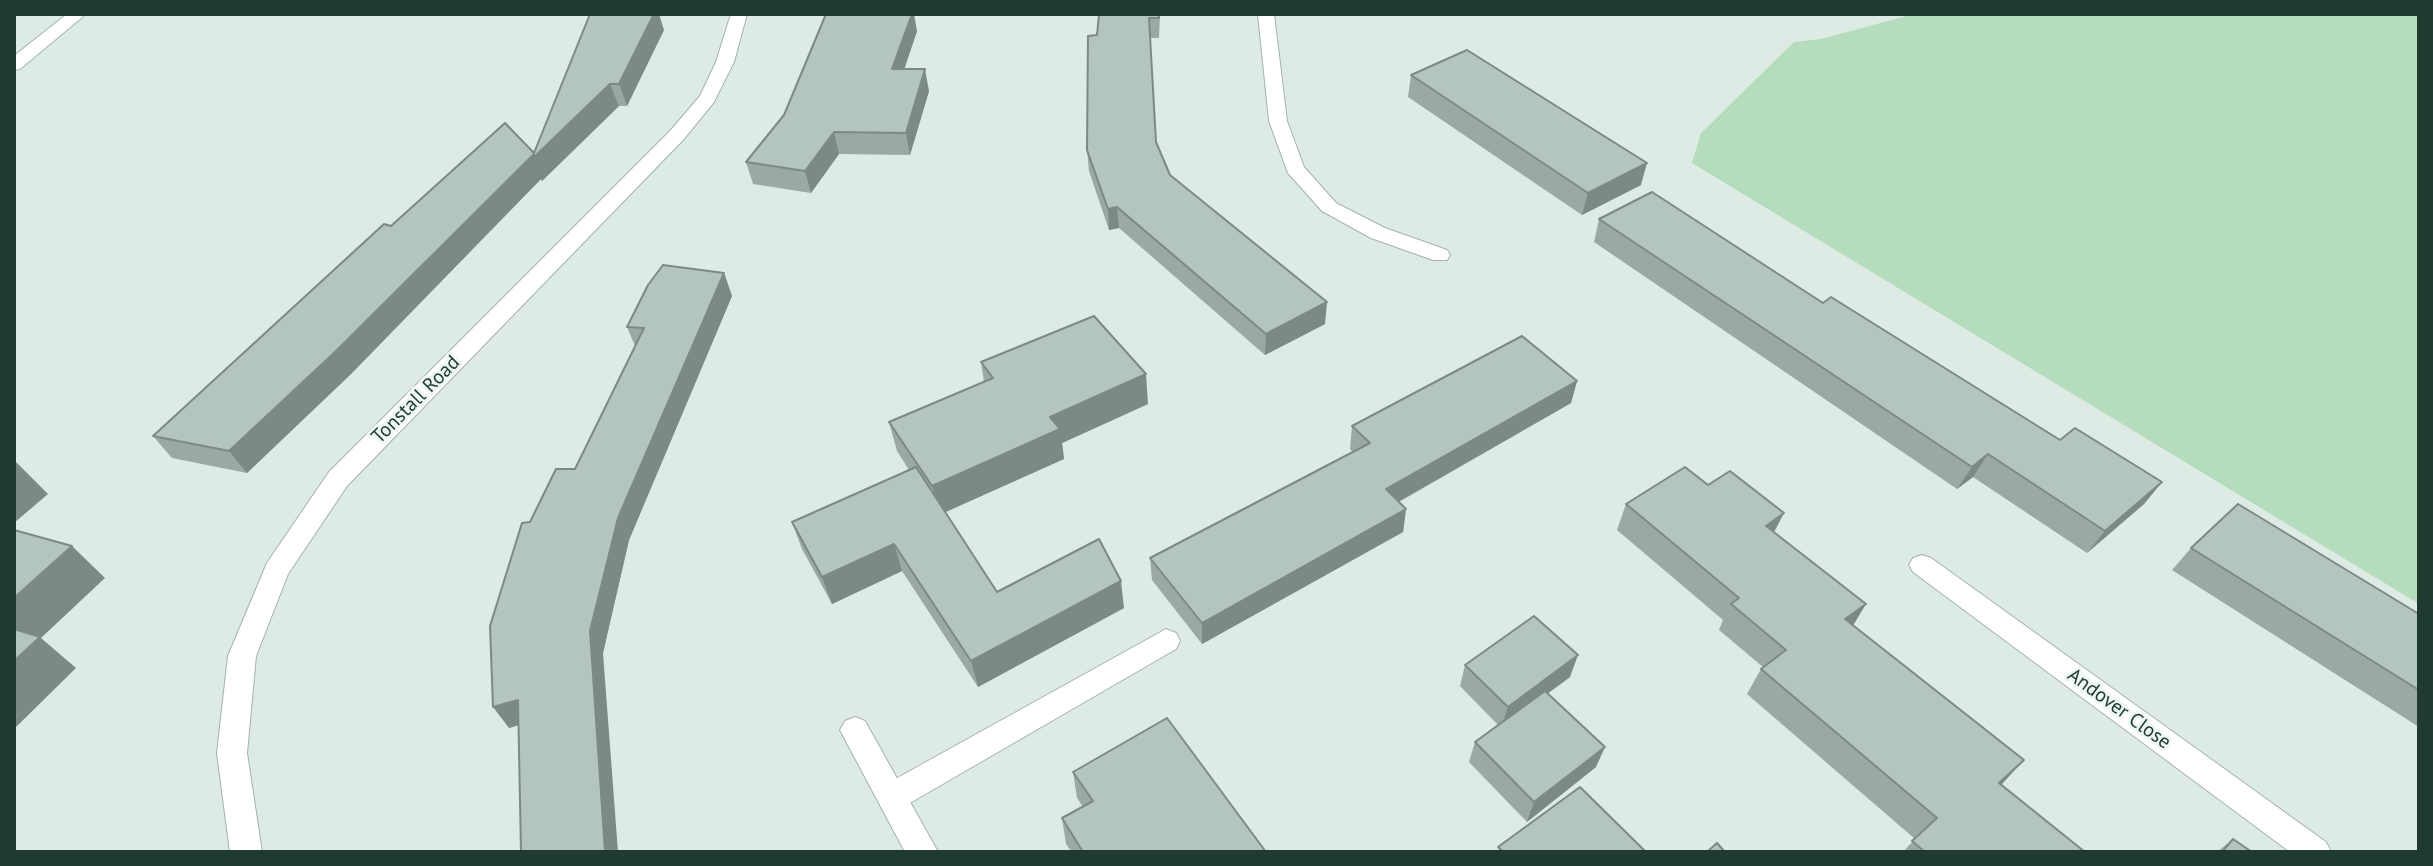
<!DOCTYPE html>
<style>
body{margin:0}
#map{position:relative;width:2433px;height:866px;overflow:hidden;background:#deebe4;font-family:"PT Sans",sans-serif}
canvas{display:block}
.frame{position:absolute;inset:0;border:16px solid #1f3b31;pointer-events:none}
</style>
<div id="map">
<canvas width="2433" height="866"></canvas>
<div class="frame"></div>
</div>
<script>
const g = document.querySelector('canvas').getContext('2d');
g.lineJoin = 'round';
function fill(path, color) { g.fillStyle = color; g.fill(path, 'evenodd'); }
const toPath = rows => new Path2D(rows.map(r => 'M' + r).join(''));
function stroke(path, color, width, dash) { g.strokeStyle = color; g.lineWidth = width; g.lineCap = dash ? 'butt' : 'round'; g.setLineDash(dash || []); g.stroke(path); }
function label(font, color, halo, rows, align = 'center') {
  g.font = font + ' "PT Sans",sans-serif'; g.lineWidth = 6; g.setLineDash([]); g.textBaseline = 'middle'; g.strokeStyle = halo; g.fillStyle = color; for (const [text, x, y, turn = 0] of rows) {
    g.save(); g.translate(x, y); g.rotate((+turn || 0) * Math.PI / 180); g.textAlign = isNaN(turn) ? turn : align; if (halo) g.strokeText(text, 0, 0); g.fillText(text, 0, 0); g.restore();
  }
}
fill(toPath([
 [1914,14,2419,14,2419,604,1692,163,1701,133,1794,42,1821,39]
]), '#b5ddbd');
const service = toPath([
 [1166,629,1176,633,1180,641,1176,649,903,807,892,811,881,807,877,797,881,787,1166,629]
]);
const minor = toPath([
 [731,14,747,14,734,62,714,102,684,139,347,486,288,574,256,656,247,753,262,852,230,852,217,753,228,656,267,563,329,472,670,131,700,96,716,62,731,14],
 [1258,14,1274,14,1287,121,1304,167,1336,203,1385,228,1447,250,1450,255,1447,260,1433,260,1371,238,1322,211,1288,173,1269,121,1258,14],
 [1922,555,1931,558,2326,842,2331,852,2290,852,1913,572,1909,565,1913,558,1922,555],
 [855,717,865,721,938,852,905,852,840,730,845,721,855,717]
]);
const secondary = toPath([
 [67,14,86,14,20,69,14,70,14,56,67,14]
]);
stroke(service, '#a1b3ab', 2);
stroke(minor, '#a1b3ab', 2);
stroke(secondary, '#9db7ab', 2);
fill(service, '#fff');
fill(minor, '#fff');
fill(secondary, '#fff');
fill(toPath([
 [1160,14,1159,38,1150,38,1156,142,1170,175,1325,324,1265,355,1119,228,1109,230,1089,171,1087,150,1097,35],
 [664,30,627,106,619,106,542,181,541,179,351,374,247,473,172,458,153,436,391,226,534,153],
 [917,31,904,69,929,91,910,155,839,154,811,193,753,184,746,162],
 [1411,75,1641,185,1582,215,1408,97],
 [1599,219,1823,303,2060,440,2162,482,2144,504,2087,553,1973,477,1957,489,1594,242],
 [724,273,732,296,629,540,603,653,518,725,509,728,530,522,575,469,635,346,627,327],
 [981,362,1148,404,1062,443,1064,459,945,512,997,592,1124,608,978,687,902,571,832,604,802,549,792,522,909,470,897,451,889,422,984,382],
 [1577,381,1571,403,1399,502,1406,509,1403,532,1202,644,1152,580,1150,558,1353,452,1350,449,1352,426],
 [1708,485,1774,532,1853,626,2001,785,2085,852,1903,852,1915,839,1747,694,1761,669,1763,667,1719,630,1723,620,1617,530,1626,504],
 [2191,548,2419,614,2419,727,2172,570],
 [1465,665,1570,677,1548,693,1596,767,1527,822,1469,762,1475,742,1498,725,1460,686],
 [1073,772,1266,852,1072,852,1066,844,1062,818,1083,807,1077,798],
 [2233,839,2252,852,2217,852]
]), '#9aa9a3');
fill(toPath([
 [654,14,659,14,664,30,627,106,619,84],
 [912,14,914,14,917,31,897,91,892,69],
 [925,69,929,91,910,155,906,133],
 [610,84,619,106,542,181,541,179,351,374,247,473,229,451,534,154],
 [834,132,839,154,811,193,805,171],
 [1647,163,1641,185,1582,215,1588,193],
 [1117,207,1119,228,1109,230,1108,209],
 [724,273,732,296,629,540,603,653,618,852,605,852,590,631,618,518],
 [1327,302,1325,324,1265,355,1266,334],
 [1146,374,1148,404,1062,443,1064,459,939,515,932,486,1050,417],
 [1577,381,1571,403,1382,511,1386,489],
 [1988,454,1973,477,1957,489,1972,467],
 [15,461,48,494,14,523,14,462],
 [2162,482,2144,504,2087,553,2105,531],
 [1406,509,1403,532,1202,644,1202,623],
 [1784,513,1771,538,1766,526],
 [894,544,902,571,832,604,822,577],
 [72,546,105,578,41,638,76,668,14,729,14,598],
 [1121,581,1124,608,978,687,971,661],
 [1866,604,1851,629,1845,619],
 [1578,655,1570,677,1501,728,1508,707],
 [518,700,533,721,509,728,493,707],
 [1605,747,1596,767,1527,822,1534,802],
 [2024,760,2003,783,1978,806,1999,783]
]), '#7d8a84');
const building = toPath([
 [590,14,654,14,619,84,610,84,532,159,534,154,336,351,229,451,153,436,384,224,391,226,505,123,534,153,590,14],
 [826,14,912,14,892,69,925,69,906,133,834,132,805,171,746,162,784,115,826,14],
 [1099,14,1159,14,1159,18,1149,18,1156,142,1170,175,1327,302,1266,334,1117,207,1108,209,1087,150,1088,36,1097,35,1099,14],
 [1467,50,1647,163,1588,193,1411,75,1467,50],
 [1652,192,1823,303,1831,297,2060,440,2075,428,2162,482,2105,531,1988,454,1972,467,1599,219,1652,192],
 [663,265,724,273,618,518,590,631,605,852,521,852,518,700,493,707,490,626,522,523,530,522,556,469,575,469,644,328,627,327,648,285,663,265],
 [1094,316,1146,374,1050,417,1060,429,932,486,889,422,993,378,981,362,1094,316],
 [1522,336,1577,381,1386,489,1406,509,1202,623,1150,558,1370,443,1352,426,1522,336],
 [916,467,997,592,1099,539,1121,581,971,661,894,544,822,577,792,522,916,467],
 [1685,467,1708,485,1730,471,1784,513,1766,526,1866,604,1845,619,2024,760,1999,783,2085,852,1925,852,1912,841,1937,818,1761,669,1786,650,1731,604,1739,598,1626,504,1685,467],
 [2238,504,2419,614,2419,690,2191,548,2238,504],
 [14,530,72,546,14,598,14,530],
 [1534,616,1578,655,1508,707,1465,665,1534,616],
 [14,629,40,637,14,661,14,629],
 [1545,691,1605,747,1534,802,1475,742,1545,691],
 [1167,718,1266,852,1083,852,1062,818,1093,801,1073,772,1167,718],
 [1580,787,1646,852,1503,852,1498,847,1580,787],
 [2233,839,2252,852,2222,852,2233,839],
 [1717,843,1725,852,1707,852,1717,843]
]);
fill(building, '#b3c5bd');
stroke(building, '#7d8a84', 2);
label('20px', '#1f3b31', '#eff7f2', [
 ["Tonstall Road",416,400,-45],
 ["Andover Close",2119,709,36]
]);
</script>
